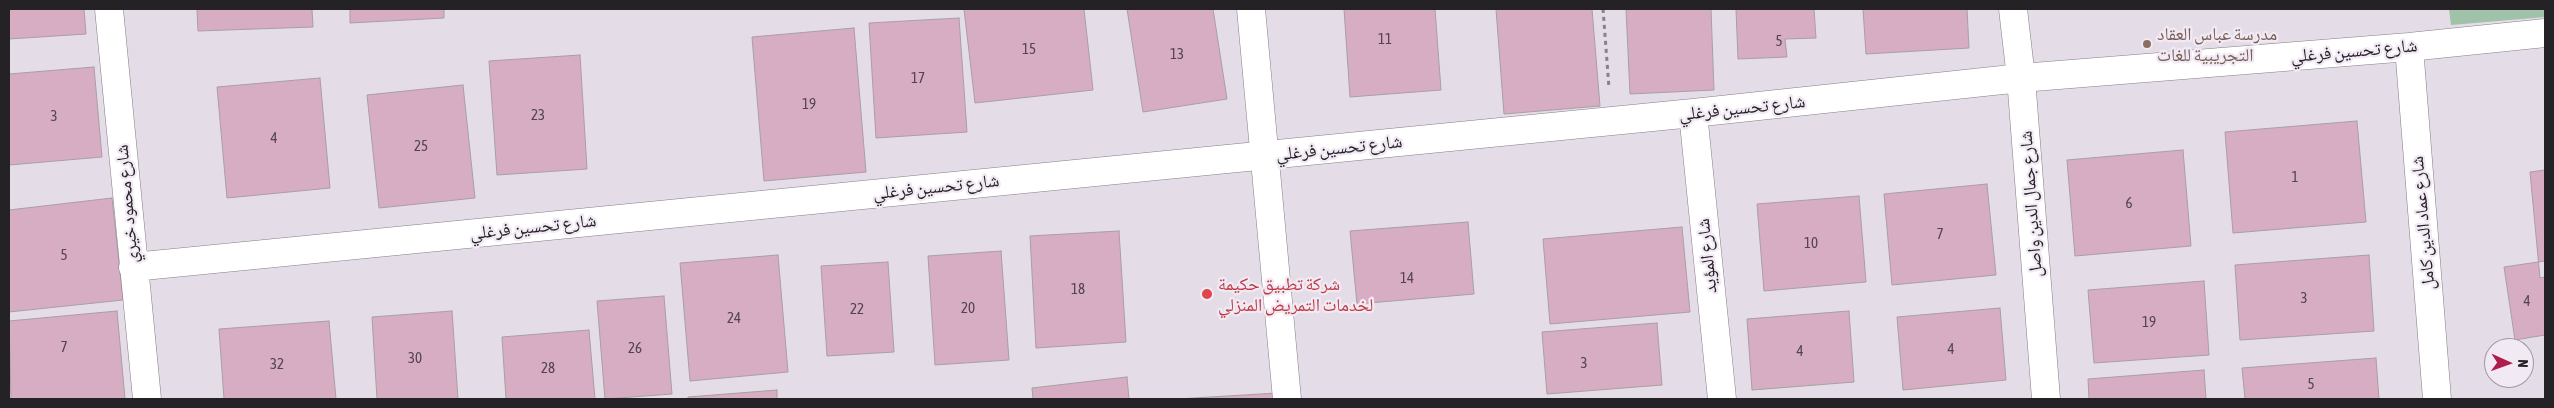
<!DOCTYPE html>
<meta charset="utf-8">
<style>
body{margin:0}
#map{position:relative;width:2554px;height:408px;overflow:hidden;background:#e4dce6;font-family:"Asap Condensed",sans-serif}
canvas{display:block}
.frame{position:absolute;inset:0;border:10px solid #252226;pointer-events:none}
.north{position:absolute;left:2484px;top:338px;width:50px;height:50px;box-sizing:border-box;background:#f1e9f3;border:1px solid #9f99a1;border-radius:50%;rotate:92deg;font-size:14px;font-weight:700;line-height:20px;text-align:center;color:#252226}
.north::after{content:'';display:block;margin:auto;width:18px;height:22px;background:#ae1d4c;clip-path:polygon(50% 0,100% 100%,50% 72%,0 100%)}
</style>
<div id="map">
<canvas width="2554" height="408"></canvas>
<div class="frame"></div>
<div class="north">N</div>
</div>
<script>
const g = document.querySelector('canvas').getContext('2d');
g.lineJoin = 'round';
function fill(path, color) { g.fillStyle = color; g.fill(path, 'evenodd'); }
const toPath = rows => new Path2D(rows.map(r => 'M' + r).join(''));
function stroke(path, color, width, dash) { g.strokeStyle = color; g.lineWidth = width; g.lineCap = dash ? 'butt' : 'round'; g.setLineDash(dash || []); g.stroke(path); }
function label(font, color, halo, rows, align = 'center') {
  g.font = font + ' "Asap Condensed","Noto Naskh Arabic",sans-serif'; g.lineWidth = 4.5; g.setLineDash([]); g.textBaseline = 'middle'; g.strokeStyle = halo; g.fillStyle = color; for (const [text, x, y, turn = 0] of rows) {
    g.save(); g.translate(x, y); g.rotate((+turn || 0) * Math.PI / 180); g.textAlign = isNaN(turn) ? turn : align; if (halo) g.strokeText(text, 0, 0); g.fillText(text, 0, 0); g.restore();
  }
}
fill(toPath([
 [2449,9,2545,9,2545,17,2451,25]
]), '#9fc2a9');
const building = toPath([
 [9,9,84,9,86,34,9,39,9,9],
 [197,9,312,9,313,27,198,31,197,9],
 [350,9,444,9,444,18,350,23,350,9],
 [964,9,1084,9,1093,90,975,103,964,9],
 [1127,9,1213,9,1227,99,1143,112,1127,9],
 [1344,9,1435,9,1441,90,1350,97,1344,9],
 [1496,9,1592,9,1600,106,1504,114,1496,9],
 [1626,9,1711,9,1714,90,1630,94,1626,9],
 [1736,9,1814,9,1816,38,1785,39,1787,57,1738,59,1736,9],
 [1863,9,1967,9,1969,48,1866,54,1863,9],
 [959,18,967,132,876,138,869,23,959,18],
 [854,28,866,172,764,181,752,37,854,28],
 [580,55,587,169,497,175,489,61,580,55],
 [94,67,102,157,9,165,9,74,94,67],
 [320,78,330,188,227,198,217,87,320,78],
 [463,85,475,198,379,208,367,95,463,85],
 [2357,121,2366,222,2233,233,2225,132,2357,121],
 [2183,150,2191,246,2075,256,2067,160,2183,150],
 [2545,170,2545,277,2540,278,2530,172,2545,170],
 [1987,184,1996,275,1892,285,1884,194,1987,184],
 [1859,196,1866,282,1764,291,1757,204,1859,196],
 [112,198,123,300,9,312,9,210,112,198],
 [1468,222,1474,294,1357,304,1350,231,1468,222],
 [1682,227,1690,312,1550,324,1543,239,1682,227],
 [1119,231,1126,342,1036,348,1030,236,1119,231],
 [1001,251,1009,360,935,365,928,256,1001,251],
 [778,255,788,372,690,381,680,263,778,255],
 [2369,255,2374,331,2240,340,2235,265,2369,255],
 [2545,261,2545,335,2515,340,2504,267,2545,261],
 [888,262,894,352,827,356,821,266,888,262],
 [2204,281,2209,355,2094,363,2088,290,2204,281],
 [664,296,672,394,605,399,597,301,664,296],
 [2000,308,2006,380,1903,390,1897,317,2000,308],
 [117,311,125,399,11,399,9,321,117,311],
 [452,311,458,399,377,399,372,317,452,311],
 [1849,311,1854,382,1752,390,1747,319,1849,311],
 [329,321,336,399,224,399,219,329,329,321],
 [1657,323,1662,385,1547,394,1542,332,1657,323],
 [589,330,595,399,506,399,502,337,589,330],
 [2376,358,2379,399,2245,399,2242,368,2376,358],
 [2204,370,2206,399,2089,399,2088,379,2204,370],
 [1127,377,1129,399,1033,399,1032,388,1127,377],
 [777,390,777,399,688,399,688,397,777,390],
 [1277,393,1277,399,1177,399,1277,393]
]);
fill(building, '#d7adc3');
stroke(building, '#a99ea3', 1);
const minor = toPath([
 [109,9,147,399],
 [1251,9,1287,399],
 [2013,9,2021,78,2046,399],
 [2409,47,2437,399],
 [1693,113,1722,399],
 [133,267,1693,113,2021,78,2409,47,2545,33]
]);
stroke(minor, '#867e87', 29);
stroke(toPath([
 [1603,9,1609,88]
]), '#878188', 3, [4, 4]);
stroke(minor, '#fff', 28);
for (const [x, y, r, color] of [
 [2147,44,5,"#8d6e63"],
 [1207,294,6,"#e0444e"]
]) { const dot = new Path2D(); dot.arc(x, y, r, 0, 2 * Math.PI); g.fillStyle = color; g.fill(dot); stroke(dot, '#f1e9f3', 2); }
label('15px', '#52454d', null, [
 ["11",1385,39],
 ["5",1779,41],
 ["15",1029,49],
 ["13",1177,54],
 ["17",918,78],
 ["19",809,104],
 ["23",538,115],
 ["3",54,116],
 ["4",274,138],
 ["25",421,146],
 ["1",2295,177],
 ["6",2129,203],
 ["7",1940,234],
 ["10",1811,243],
 ["5",64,255],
 ["14",1407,278],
 ["18",1078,289],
 ["3",2304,298],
 ["4",2527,301],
 ["20",968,308],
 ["22",857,309],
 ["24",734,318],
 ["19",2149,322],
 ["7",64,347],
 ["26",635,348],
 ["4",1951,349],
 ["4",1800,351],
 ["30",415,358],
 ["3",1584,363],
 ["32",277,364],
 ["28",548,368],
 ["5",2311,384]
]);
label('18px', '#785e54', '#f1e9f3', [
 ["مدرسة عباس العقاد",2157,34],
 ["التجريبية للغات",2157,55]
], 'left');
label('18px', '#252226', '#f1e9f3', [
 ["شارع تحسين فرغلي",2354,51,-5],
 ["شارع تحسين فرغلي",1742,108,-6],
 ["شارع تحسين فرغلي",1339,148,-6],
 ["شارع تحسين فرغلي",936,187,-6],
 ["شارع محمود خيري",127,204,-95],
 ["شارع جمال الدين واصل",2031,204,-94],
 ["شارع عماد الدين كامل",2423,223,-95],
 ["شارع تحسين فرغلي",533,227,-6],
 ["شارع المؤيد",1707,256,-96]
]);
label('18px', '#be3a42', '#f1e9f3', [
 ["شركة تطبيق حكيمة",1218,284],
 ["لخدمات التمريض المنزلي",1218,305]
], 'left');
</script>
